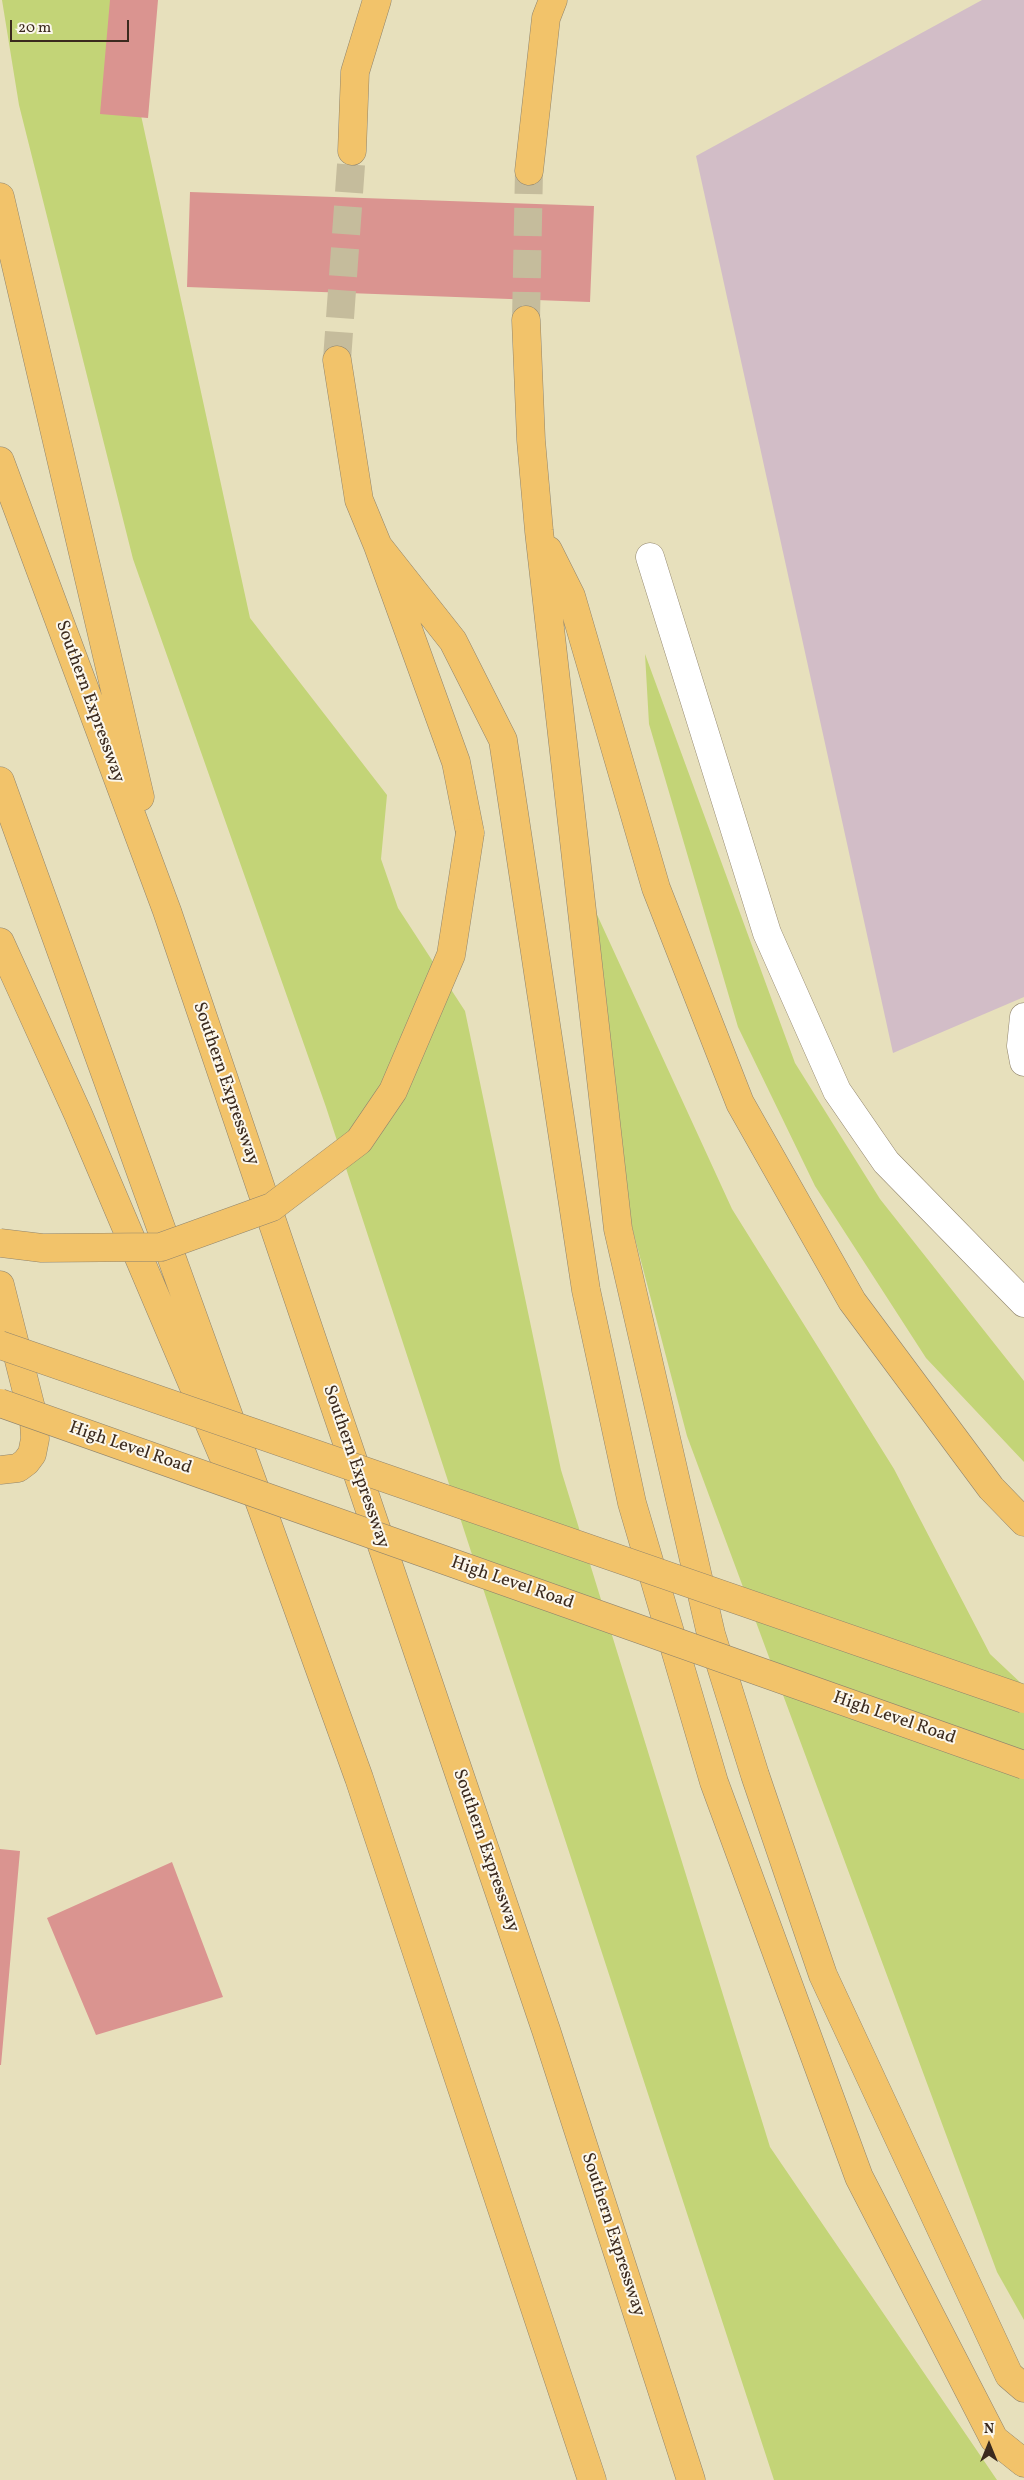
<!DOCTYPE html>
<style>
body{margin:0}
#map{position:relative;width:1024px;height:2480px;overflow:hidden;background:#e7e0bc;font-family:Vollkorn,serif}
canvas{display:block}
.north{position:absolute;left:964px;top:2420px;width:50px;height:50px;-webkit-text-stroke:4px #fbf7ec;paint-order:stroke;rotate:0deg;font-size:14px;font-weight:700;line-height:20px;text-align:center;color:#3b2a1e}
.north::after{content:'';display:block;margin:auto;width:18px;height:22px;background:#3b2a1e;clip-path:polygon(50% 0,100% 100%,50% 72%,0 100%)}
.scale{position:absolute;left:10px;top:20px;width:119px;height:22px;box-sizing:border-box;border:2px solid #3b2a1e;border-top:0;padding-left:6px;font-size:15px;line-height:18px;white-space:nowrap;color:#3b2a1e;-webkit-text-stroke:4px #fbf7ec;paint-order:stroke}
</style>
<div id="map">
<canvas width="1024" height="2480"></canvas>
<div class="north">N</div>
<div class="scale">20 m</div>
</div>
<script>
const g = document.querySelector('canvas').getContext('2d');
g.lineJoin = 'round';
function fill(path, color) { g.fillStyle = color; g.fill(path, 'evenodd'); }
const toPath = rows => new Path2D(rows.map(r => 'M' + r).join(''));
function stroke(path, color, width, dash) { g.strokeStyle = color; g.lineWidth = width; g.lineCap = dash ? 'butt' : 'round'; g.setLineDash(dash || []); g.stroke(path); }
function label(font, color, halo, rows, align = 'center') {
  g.font = font + ' Vollkorn,serif'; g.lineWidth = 4; g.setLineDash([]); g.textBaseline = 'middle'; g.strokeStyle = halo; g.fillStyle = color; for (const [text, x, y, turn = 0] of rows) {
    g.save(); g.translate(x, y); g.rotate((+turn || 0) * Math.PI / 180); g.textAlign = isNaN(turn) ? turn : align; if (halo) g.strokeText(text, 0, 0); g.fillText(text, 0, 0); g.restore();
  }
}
fill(toPath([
 [982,0,1024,0,1024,997,893,1053,696,156]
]), '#d2bdc7');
fill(toPath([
 [2,0,116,0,250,618,387,795,381,859,398,908,465,1011,561,1470,770,2147,997,2480,774,2480,326,1107,133,559,19,105],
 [645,654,795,1063,880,1199,1024,1381,1024,1462,926,1358,815,1186,738,1027,649,724],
 [577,871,732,1209,894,1469,990,1654,1024,1686,1024,2320,997,2272,687,1436,601,1109]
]), '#c3d477');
fill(toPath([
 [110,0,158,0,148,118,100,114],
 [190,192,594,206,590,302,187,287],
 [0,1849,20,1851,1,2065,0,2065],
 [172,1862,223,1997,96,2035,47,1918]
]), '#da9490');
stroke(toPath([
 [526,320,529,171],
 [337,360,352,151]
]), '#c5bc9c', 28, [28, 14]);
const minor = toPath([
 [650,557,767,933,837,1091,886,1162,1024,1303],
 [1024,1017,1021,1046,1024,1062]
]);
const highway = toPath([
 [352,151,355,72,377,0],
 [529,171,546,18,553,0],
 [0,197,140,797],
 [526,320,531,440,539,531,618,1229,711,1634,755,1775,823,1975,1009,2375,1024,2388],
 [337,360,359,500,378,546,456,762,470,833],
 [0,461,167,911,546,2030,691,2480],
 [378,546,453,641,503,740,586,1290,632,1503,714,1782,859,2177,994,2439,1024,2463],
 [548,550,571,596,656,888,740,1103,852,1301,991,1488,1024,1522],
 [0,781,359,1778,592,2480],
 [0,942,78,1114,233,1479],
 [0,1285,34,1420,35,1439,32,1454,26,1462,18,1468,0,1470]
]);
stroke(minor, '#91856d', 29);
stroke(highway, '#91856d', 29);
stroke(minor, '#fff', 28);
stroke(highway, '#f2c36a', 28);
const highwayBridge = toPath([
 [0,1243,42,1248,161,1247,272,1207,359,1141,393,1091,451,955,470,833],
 [0,1345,1024,1699],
 [0,1403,1024,1765]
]);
stroke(highwayBridge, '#91856d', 29, []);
stroke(highwayBridge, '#f2c36a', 28);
label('18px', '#3b2a1e', '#fbf7ec', [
 ["Southern Expressway",89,702,70],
 ["Southern Expressway",225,1084,71],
 ["High Level Road",130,1449,19],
 ["Southern Expressway",355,1467,71],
 ["High Level Road",512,1584,19],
 ["High Level Road",894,1719,19],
 ["Southern Expressway",485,1851,71],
 ["Southern Expressway",612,2235,72]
]);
</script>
